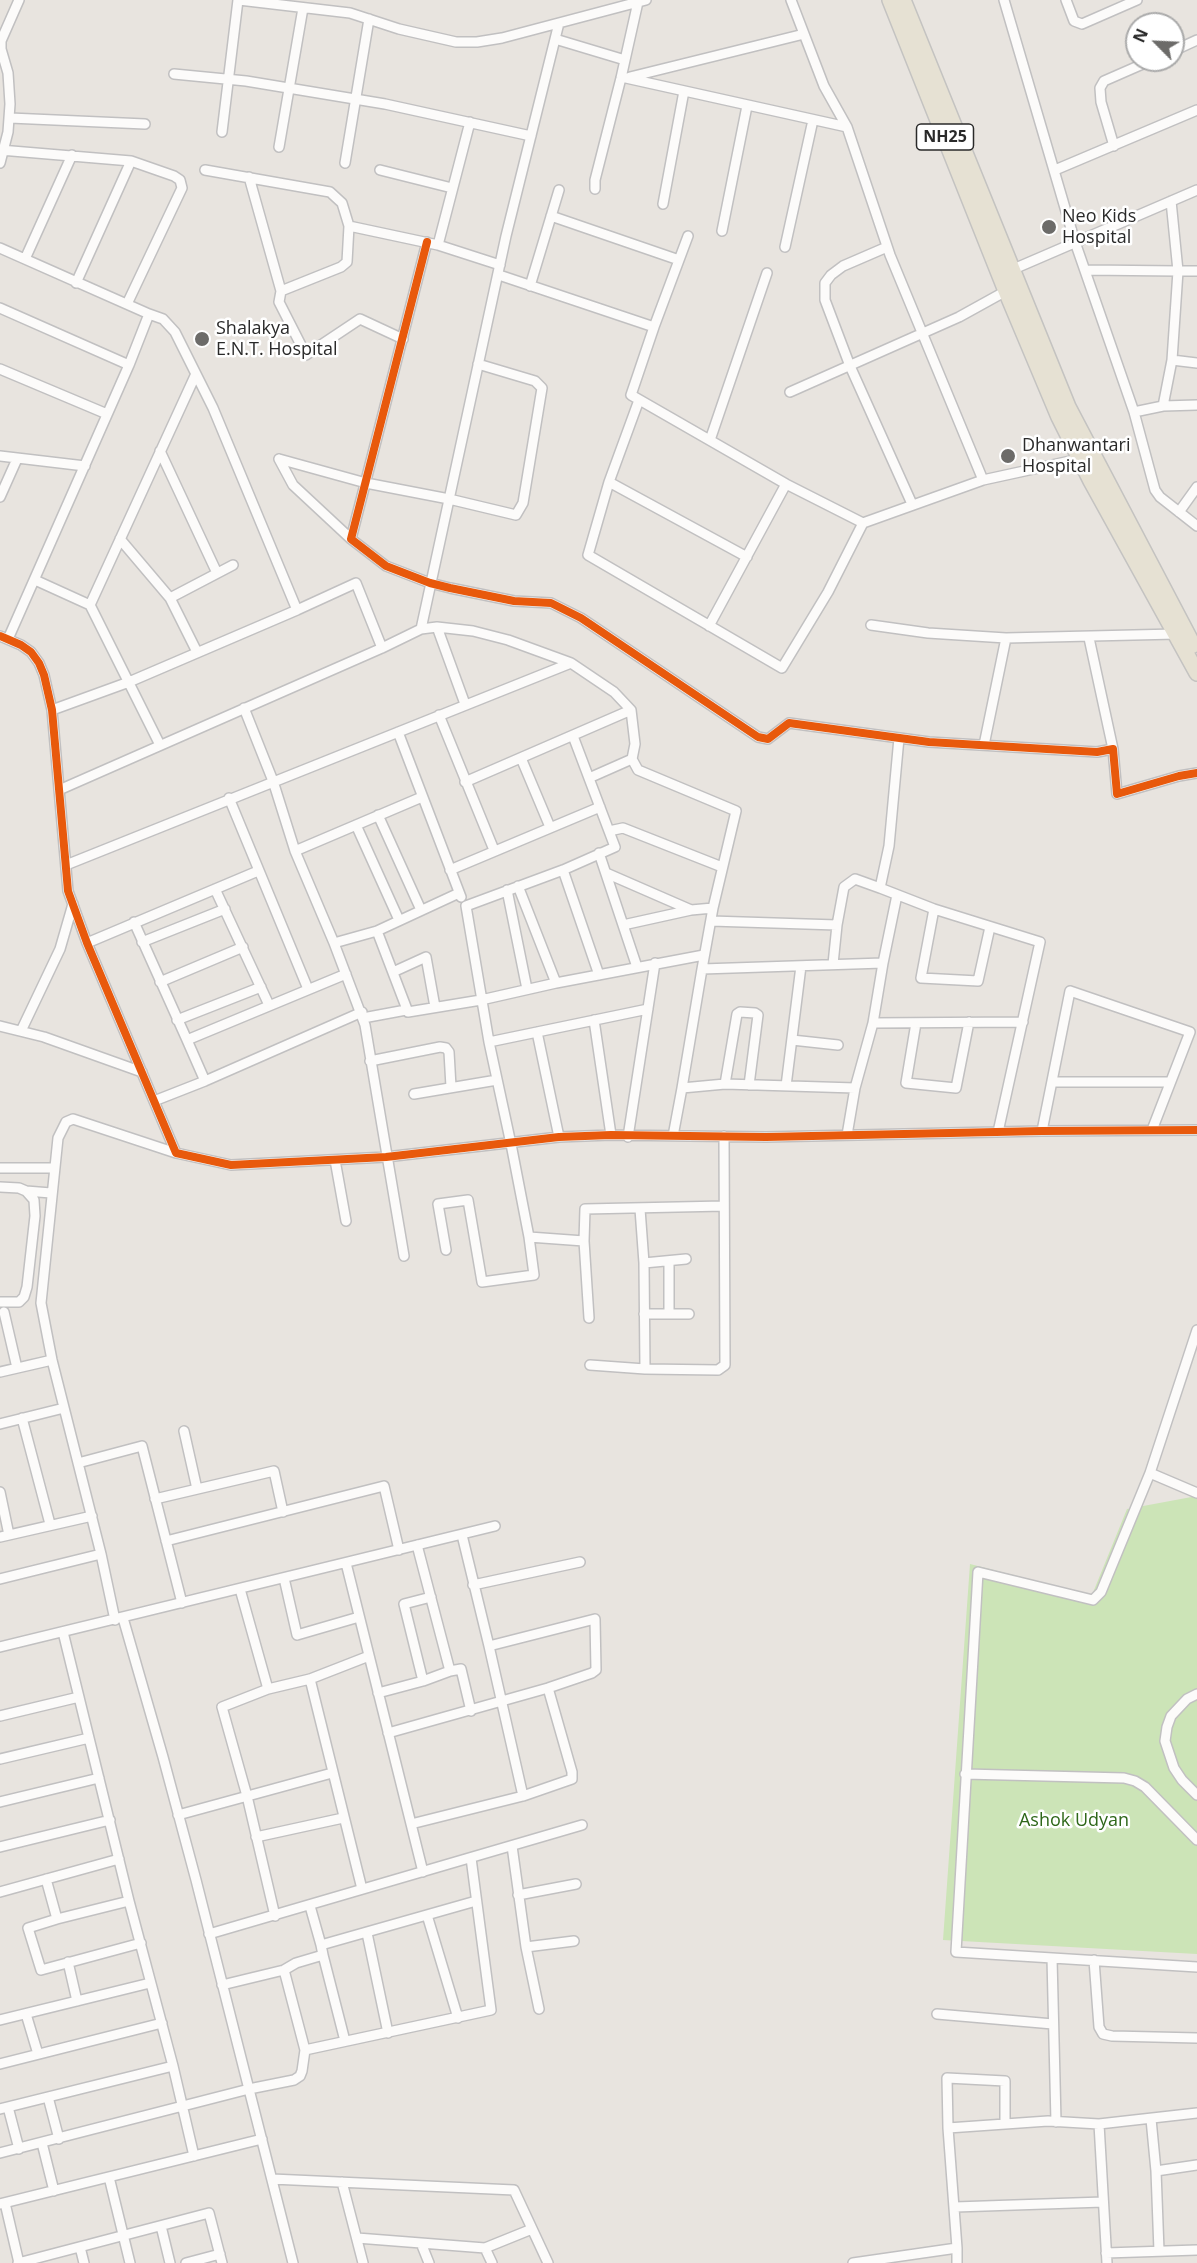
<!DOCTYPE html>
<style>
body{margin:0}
#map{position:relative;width:1197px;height:2263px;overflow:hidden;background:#e8e4df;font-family:"Open Sans",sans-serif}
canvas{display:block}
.north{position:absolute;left:1125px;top:12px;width:60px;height:60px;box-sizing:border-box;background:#fff;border:2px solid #aaa;border-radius:50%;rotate:294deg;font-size:16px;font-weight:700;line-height:24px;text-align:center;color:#2a2a2a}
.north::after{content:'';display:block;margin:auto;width:21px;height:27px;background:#6c6b69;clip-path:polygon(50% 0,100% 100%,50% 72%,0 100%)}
</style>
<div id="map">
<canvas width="1197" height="2263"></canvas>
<div class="north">N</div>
</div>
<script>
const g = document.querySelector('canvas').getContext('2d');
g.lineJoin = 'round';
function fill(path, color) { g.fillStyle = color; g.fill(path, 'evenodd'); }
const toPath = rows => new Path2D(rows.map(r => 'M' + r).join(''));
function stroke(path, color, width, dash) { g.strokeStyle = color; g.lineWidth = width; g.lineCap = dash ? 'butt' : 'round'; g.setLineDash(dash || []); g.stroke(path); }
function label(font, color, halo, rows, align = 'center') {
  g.font = font + ' "Open Sans",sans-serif'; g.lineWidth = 5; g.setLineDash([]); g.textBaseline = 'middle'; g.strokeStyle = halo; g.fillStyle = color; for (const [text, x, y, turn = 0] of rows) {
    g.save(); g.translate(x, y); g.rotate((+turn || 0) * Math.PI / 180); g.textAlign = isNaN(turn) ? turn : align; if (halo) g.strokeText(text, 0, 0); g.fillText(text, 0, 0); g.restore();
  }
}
fill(toPath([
 [1197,1496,1197,1954,943,1940,970,1564,1092,1595,1127,1509]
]), '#cce4b7');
const minor = toPath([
 [239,0,350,13,399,29,456,42,477,42,502,38,646,0],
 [791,0,824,86,847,127,890,255,983,480,1084,458],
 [1004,0,1075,242,1134,412,1163,406,1197,405],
 [1066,0,1074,21,1082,24,1137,0],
 [555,39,625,60],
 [1173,51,1197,40],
 [174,74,246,81,385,104,531,136],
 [630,77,804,34],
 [626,78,847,127],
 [10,118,145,124],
 [470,122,438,245,500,265],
 [222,132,238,0],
 [1114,146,1101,102,1100,88,1104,81,1152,60],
 [279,147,303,8],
 [0,150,131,161,174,176,180,180,182,188,127,304],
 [0,163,8,132,10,104,8,73,1,49,1,41,19,0],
 [345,163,369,19],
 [205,170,330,192,342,203,349,226,438,245],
 [380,170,452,188],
 [1055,170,1197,110],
 [249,177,281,291,279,302,306,355,360,319,403,339],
 [595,189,595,180,621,78,638,2],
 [663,204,684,91],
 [551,216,679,260],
 [722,231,747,106],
 [427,242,351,539,386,566,430,583,450,588,514,601,551,603,581,618,758,737,768,739,789,723,929,742,1097,752,1113,749,1117,794,1179,776,1197,773],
 [785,247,813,120],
 [887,247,843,266,831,275,825,283,825,300,850,366,912,504],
 [0,248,149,314,129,365,8,639],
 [25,259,72,155],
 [1086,270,1178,271,1171,201],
 [1009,271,1197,190],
 [499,275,654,327,631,395,786,484],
 [76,283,131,161],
 [530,286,559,190],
 [281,291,341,267,347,262,349,226],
 [0,308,129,365],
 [149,314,163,319,175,332,213,408,297,610,356,583,382,648,421,629,506,236,559,23],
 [654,327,688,236],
 [1172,360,1197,363],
 [0,369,107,414],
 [790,392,959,317,1006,291],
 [639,400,609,482,747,557],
 [1163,406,1172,360,1178,271,1197,271],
 [1134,412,1155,490,1160,497,1197,526],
 [710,440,767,273],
 [160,451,217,573],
 [0,456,85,466],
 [279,459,366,483,449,499,516,515,523,503,542,388,535,381,478,364],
 [279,459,293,485,351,539],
 [609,482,588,555,782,668,828,592,863,523],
 [0,497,17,459],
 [1179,512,1197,487],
 [120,539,170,598,197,652],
 [35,580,90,605,195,376],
 [170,598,233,565],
 [90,605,160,745],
 [871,625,928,633,1006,638,1176,634],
 [709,626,786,484,863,523,983,480],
 [437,627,473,631,508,640,571,663],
 [421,629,437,627,465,704],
 [0,636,21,645,31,652,39,663,44,675,52,710,68,891,87,943,176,1153,231,1165,386,1157,559,1137,611,1135,766,1137,1042,1131,1197,1130],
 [1089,638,1113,749],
 [244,708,273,781,295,851,334,943,377,931,459,893],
 [52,710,129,682,297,610],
 [439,715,494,850],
 [398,732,461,897],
 [899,738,889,846,880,888,934,909,1040,942,998,1132],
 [984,745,1006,638],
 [521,758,550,827],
 [589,778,632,759],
 [465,782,631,710],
 [59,790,382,648],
 [229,798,308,989],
 [378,815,421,910],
 [356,825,399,920],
 [609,831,623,828,722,867],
 [295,851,422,797],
 [599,853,637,967],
 [66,865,571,663,614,692,631,710,635,744,632,759,638,770,736,811,713,908,702,969],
 [450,870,600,807],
 [563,870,599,975],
 [606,873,691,910],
 [518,886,556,983],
 [215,889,269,1005],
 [507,890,527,989],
 [934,909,921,978,978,981,990,927],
 [711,921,837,925,833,964],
 [134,922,187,1040,346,974],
 [623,925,691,910,713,908],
 [837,925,844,887,855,879,880,888],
 [377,931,408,1012,481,1000,556,983,704,955],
 [142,942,225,909],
 [87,943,258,871],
 [334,943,365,1025,404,1256],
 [393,972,426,957,435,1007],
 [160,982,243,947],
 [363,1018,406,1010],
 [177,1020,261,987],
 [594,1020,611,1135],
 [873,1023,883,963,897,895],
 [916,1023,906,1083,956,1088,969,1022],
 [0,1026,44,1037,142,1072],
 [21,1031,60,949,73,904],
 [537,1032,559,1137],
 [187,1040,205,1081],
 [792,1040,838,1045],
 [489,1042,648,1009],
 [370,1061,440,1047,446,1048,449,1052,451,1087],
 [1052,1082,1170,1082],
 [725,1084,737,1014,740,1012,755,1013,758,1015,749,1085],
 [786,1086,801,966],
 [682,1088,702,969,883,963],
 [414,1094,497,1080],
 [154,1101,205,1081,362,1012],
 [1042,1131,1070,991,1190,1032,1152,1130],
 [847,1135,855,1088,873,1023,1023,1022],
 [673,1136,682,1088,725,1084,855,1088],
 [628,1137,655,963],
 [335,1160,346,1221],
 [0,1168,54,1168],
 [0,1187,19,1188,26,1191,34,1200,35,1216,27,1287,24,1297,19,1302,0,1302],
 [26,1191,51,1193],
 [640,1209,644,1263,645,1369,718,1370,725,1365,724,1136],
 [529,1237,584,1241],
 [446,1250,438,1204,468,1200,482,1282,534,1275,529,1237,511,1144,489,1042,466,906,563,870,615,847,573,736],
 [669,1261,669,1314],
 [644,1263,686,1259],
 [4,1312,17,1368],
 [644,1314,689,1314],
 [589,1318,584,1241,585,1209,724,1206],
 [590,1365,645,1369],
 [0,1372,52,1360],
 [22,1418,50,1524],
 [0,1424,64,1408],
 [184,1431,197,1489],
 [78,1463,142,1446,182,1603],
 [1150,1473,1197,1330],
 [0,1492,9,1535],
 [1197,1493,1150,1473,1101,1592,1093,1600,978,1572,956,1952,1197,1967],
 [155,1499,274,1471,283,1512],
 [0,1537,92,1516],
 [166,1541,384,1486,399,1550],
 [346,1563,423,1872],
 [284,1578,297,1635,359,1617],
 [0,1579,101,1554],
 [473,1585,580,1562],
 [240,1589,268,1689],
 [123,1618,163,1757,196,1880,293,2263],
 [115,1620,101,1554,52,1360,41,1303,58,1138,66,1122,73,1119,176,1153],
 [63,1632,129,1901,173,2066,194,2156],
 [489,1646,523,1796],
 [0,1647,495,1526],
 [450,1671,461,1669,471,1711],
 [310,1679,362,1889],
 [423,1681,404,1604,431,1597],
 [378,1693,423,1681,450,1671,417,1545],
 [1197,1694,1187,1699,1171,1716,1167,1727,1165,1741,1174,1768,1182,1780,1197,1795],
 [0,1716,79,1697],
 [388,1733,548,1688,592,1673,596,1670,595,1619,489,1646,462,1535],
 [0,1759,89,1738],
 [965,1774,1124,1778,1135,1781,1145,1787,1197,1840],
 [0,1802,99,1778],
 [178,1815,332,1773],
 [411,1824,523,1796,572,1779,572,1772,548,1688],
 [256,1837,343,1818],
 [512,1846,526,1947,539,2009],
 [0,1847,110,1820],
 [46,1879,57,1919,129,1901],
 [0,1892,119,1859],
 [518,1895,576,1884],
 [310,1906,321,1945],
 [427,1915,458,2018],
 [275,1916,247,1796,222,1707,268,1689,310,1679,369,1656],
 [57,1919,28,1928,41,1970,141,1943],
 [367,1933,388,2033],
 [209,1934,582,1825],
 [526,1947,574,1941],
 [323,1955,321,1945,476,1901],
 [1052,1958,1056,2122],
 [1094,1960,1099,2027,1103,2034,1112,2036,1197,2038],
 [68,1962,77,2001],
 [284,1970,305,2050,491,2010,471,1858],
 [222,1985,284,1970,296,1963,323,1955,345,2041],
 [26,2014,38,2054],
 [937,2014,1053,2024],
 [0,2020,150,1983],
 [0,2064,162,2023],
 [48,2097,59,2139],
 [8,2107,19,2149],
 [0,2109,173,2066],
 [1151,2119,1156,2171,1197,2165],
 [1099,2124,1197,2113],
 [948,2128,947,2078,1005,2081,1005,2124],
 [42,2143,54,2191],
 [0,2153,249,2089,294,2080,300,2076,302,2071,305,2050],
 [1156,2171,1159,2251],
 [109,2177,130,2263],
 [272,2179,514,2190,548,2263],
 [342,2182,363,2263],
 [5,2203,19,2263],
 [0,2204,262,2139],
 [955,2207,1103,2202],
 [161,2226,170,2263],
 [357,2238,485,2248,532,2229],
 [421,2243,429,2263],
 [80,2247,84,2263],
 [485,2248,492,2263],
 [957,2248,957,2263],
 [1106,2253,1197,2250],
 [18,2263,209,2213,222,2263],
 [186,2263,220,2254],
 [853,2263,957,2248,948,2128,1048,2121,1099,2124,1107,2263]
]);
const primary = toPath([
 [890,0,1006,291,1059,417,1091,481,1197,673],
 [903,0,1068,407,1193,645]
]);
stroke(minor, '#c1c0c1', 12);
stroke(primary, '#c4c3c1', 18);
stroke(minor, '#fcfbfa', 9);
stroke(primary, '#e6e1d3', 15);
stroke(toPath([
 [427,242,351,539,386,566,430,583,450,588,514,601,551,603,581,618,758,737,768,739,789,723,929,742,1097,752,1113,749,1117,794,1179,776,1197,773],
 [0,636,21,645,31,652,39,663,44,675,52,710,68,891,87,943,176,1153,231,1165,386,1157,559,1137,611,1135,766,1137,1042,1131,1197,1130]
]), '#e8590c', 8);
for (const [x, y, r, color] of [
 [1049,227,8,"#6c6b69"],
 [202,339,8,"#6c6b69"],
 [1008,456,8,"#6c6b69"]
]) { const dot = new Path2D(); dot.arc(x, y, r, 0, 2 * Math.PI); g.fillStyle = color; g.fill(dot); stroke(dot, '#fff', 2); }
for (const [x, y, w] of [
 [945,137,57]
]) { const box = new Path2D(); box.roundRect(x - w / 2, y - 13, w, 26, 4.5); g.fillStyle = '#fff'; g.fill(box); stroke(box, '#2a2a2a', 1.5); }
label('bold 16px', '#2a2a2a', null, [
 ["NH25",945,137]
]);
label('18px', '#2a2a2a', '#fff', [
 ["Neo Kids",1062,217],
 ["Hospital",1062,238],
 ["Shalakya",216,329],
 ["E.N.T. Hospital",216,350],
 ["Dhanwantari",1022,446],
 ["Hospital",1022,467]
], 'left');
label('18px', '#2e6719', '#fff', [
 ["Ashok Udyan",1074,1821]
]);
</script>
